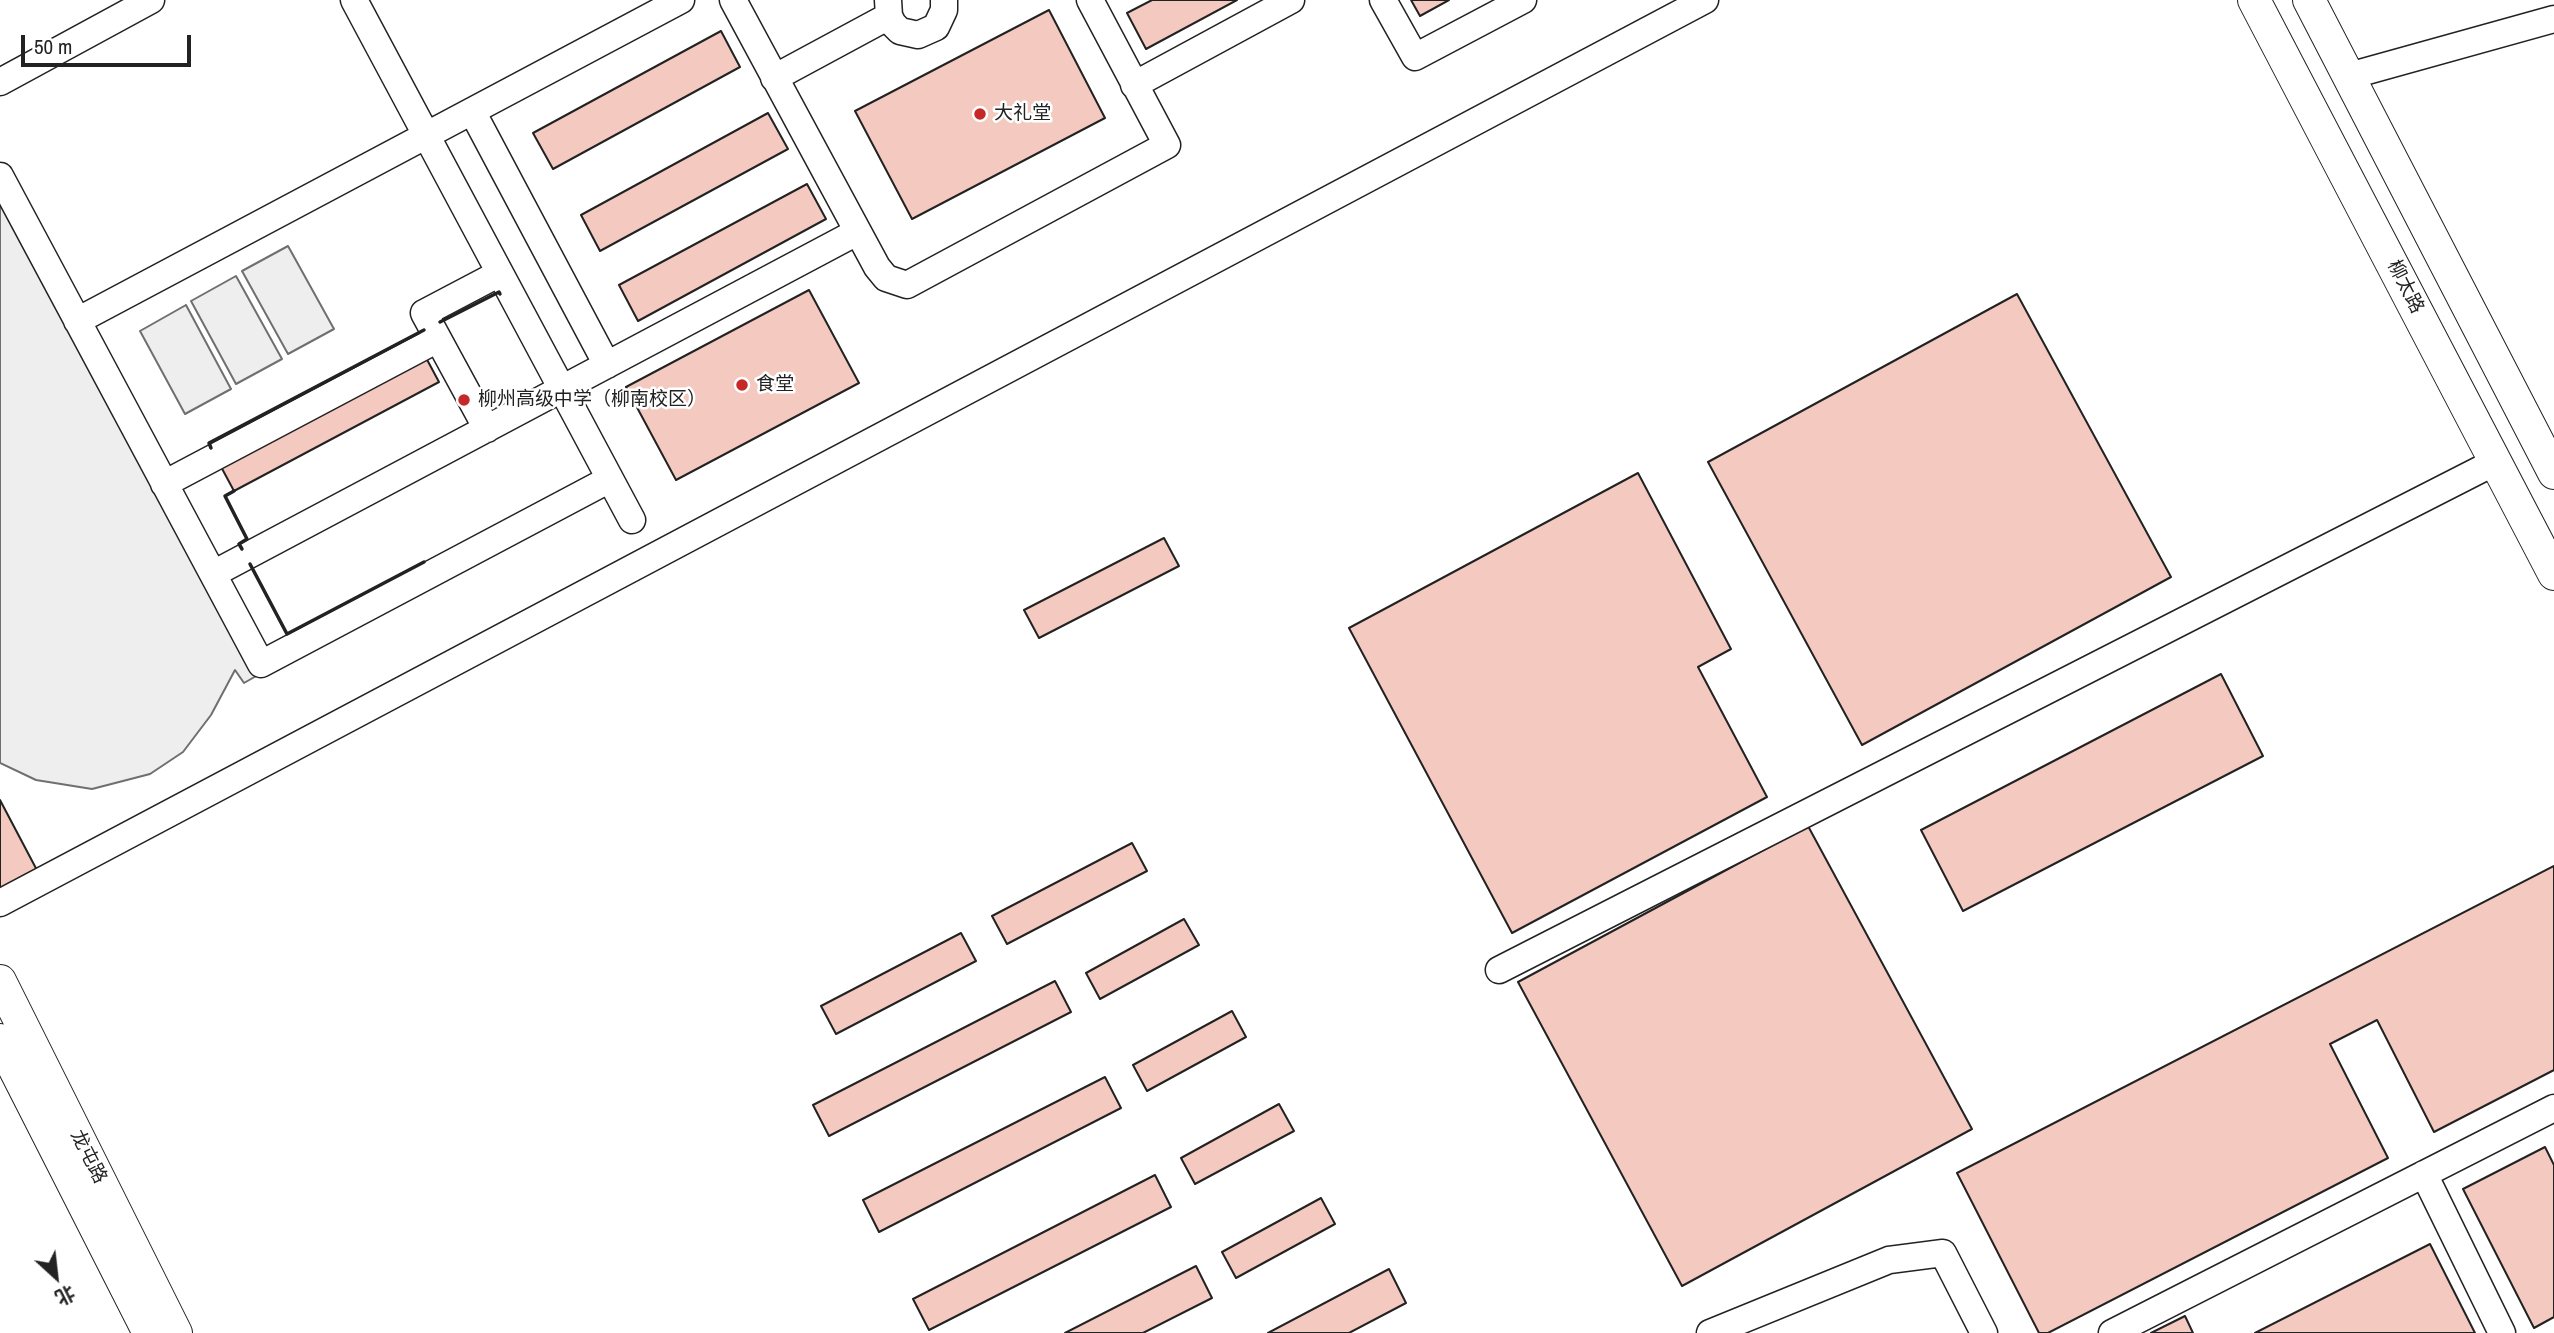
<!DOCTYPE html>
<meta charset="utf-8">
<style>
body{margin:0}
#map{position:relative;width:2554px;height:1333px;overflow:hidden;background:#fff;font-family:"Archivo Narrow","Noto Sans SC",sans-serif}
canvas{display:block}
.north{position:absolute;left:21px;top:1242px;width:70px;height:70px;-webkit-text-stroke:5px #fff;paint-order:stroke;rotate:153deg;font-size:19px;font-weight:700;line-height:28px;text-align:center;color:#222}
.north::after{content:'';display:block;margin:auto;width:24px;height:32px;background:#222;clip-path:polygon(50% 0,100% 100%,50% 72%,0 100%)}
.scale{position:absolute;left:21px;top:35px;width:170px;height:32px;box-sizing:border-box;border:4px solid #222;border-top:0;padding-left:9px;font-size:21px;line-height:24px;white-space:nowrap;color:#222;-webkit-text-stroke:5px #fff;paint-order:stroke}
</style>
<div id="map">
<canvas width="2554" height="1333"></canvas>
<div class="north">北</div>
<div class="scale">50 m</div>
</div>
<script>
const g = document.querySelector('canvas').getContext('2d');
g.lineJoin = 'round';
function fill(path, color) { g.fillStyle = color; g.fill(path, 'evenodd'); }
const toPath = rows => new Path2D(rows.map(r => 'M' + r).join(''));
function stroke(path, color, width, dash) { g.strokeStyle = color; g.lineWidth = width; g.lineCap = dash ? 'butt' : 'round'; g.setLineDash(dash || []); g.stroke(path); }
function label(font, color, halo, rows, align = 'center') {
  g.font = font + ' "Archivo Narrow","Noto Sans SC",sans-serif'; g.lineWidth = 5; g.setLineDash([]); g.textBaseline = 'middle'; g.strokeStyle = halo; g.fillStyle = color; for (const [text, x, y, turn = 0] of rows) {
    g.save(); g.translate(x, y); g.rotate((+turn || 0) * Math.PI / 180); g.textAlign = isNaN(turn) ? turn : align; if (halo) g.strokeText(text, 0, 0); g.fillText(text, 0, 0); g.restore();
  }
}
const green = toPath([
 [0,192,272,667,244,683,235,670,211,715,183,752,150,774,92,789,36,780,0,763,0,192],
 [288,246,334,329,288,354,242,271,288,246],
 [236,276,282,359,236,384,191,301,236,276],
 [186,305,231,389,185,414,140,331,186,305]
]);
fill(green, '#eee');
stroke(green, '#6f6f6f', 2);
const building = toPath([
 [1152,0,1237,0,1146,49,1127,13,1152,0],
 [1411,0,1449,0,1420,16,1411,0],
 [1049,10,1105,118,912,219,855,111,1049,10],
 [721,31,740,67,553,169,533,133,721,31],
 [768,113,788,149,600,251,581,215,768,113],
 [807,184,826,219,638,321,619,285,807,184],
 [809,290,859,383,676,480,626,387,809,290],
 [2017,294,2171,577,1862,745,1708,462,2017,294],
 [424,354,439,382,234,491,219,463,424,354],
 [1638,473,1731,649,1698,667,1767,797,1512,933,1349,628,1638,473],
 [1164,538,1179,566,1039,638,1024,610,1164,538],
 [2221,674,2263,756,1963,911,1921,830,2221,674],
 [0,800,39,874,0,893,0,800],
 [1808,826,1972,1129,1682,1286,1518,982,1808,826],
 [1132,843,1147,871,1007,944,992,916,1132,843],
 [2554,866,2554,1070,2434,1132,2377,1020,2330,1044,2388,1158,2048,1333,2039,1333,1957,1173,2554,866],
 [1184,919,1199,945,1100,999,1086,973,1184,919],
 [961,933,976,961,836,1034,821,1006,961,933],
 [1055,981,1071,1012,829,1136,813,1105,1055,981],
 [1232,1011,1246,1037,1147,1091,1133,1065,1232,1011],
 [1105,1077,1121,1108,879,1232,863,1200,1105,1077],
 [1279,1104,1294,1131,1195,1184,1181,1158,1279,1104],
 [2545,1147,2554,1165,2554,1317,2534,1328,2463,1189,2545,1147],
 [1155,1175,1171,1207,929,1330,913,1299,1155,1175],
 [1321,1198,1335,1224,1236,1278,1222,1252,1321,1198],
 [2430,1244,2475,1333,2255,1333,2430,1244],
 [1196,1266,1212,1298,1143,1333,1065,1333,1196,1266],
 [1389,1269,1406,1303,1349,1333,1268,1333,1389,1269],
 [2185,1316,2193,1333,2151,1333,2185,1316]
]);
fill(building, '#f3c9c0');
stroke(building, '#222', 2);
const minor = toPath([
 [354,0,632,520],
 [733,0,877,267,886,278,907,285,1167,145,1090,0],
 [888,0,889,16,893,24,900,31,918,35,936,27,944,10,944,0],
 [1383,0,1415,57,1523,0],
 [2349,76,2554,19],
 [774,78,889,16],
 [0,82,151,0],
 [1134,85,1291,0],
 [472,111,607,365],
 [0,176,261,664,610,479],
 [77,321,681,0],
 [487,429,424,313,500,273],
 [164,484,438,339],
 [213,574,857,232],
 [0,903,1705,0],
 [1499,970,2495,462],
 [2424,1174,2502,1333],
 [1710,1333,1889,1260,1943,1253,1984,1333],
 [2112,1333,2554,1108]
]);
const major = toPath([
 [2254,0,2554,574],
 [2309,0,2554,473],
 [0,981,176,1333],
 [0,1040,149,1333]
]);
stroke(minor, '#222', 29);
stroke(major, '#222', 34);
stroke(minor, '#fff', 26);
stroke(major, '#fff', 32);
stroke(toPath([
 [440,322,499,292,500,294],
 [211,448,209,443,424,330],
 [234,491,225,496,247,539,239,544,242,549],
 [250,564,287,634,424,562]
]), '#222', 3.5);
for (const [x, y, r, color] of [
 [980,114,7,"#c62828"],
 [742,385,7,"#c62828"],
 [464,400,7,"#c62828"]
]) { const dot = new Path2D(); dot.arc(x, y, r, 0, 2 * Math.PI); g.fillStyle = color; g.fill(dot); stroke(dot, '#fff', 2.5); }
label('19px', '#222', '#fff', [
 ["大礼堂",994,114],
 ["食堂",756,385],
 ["柳州高级中学（柳南校区）",478,400]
], 'left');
label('19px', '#222', '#fff', [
 ["柳太路",2405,287,63],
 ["龙屯路",88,1157,63]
]);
</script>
